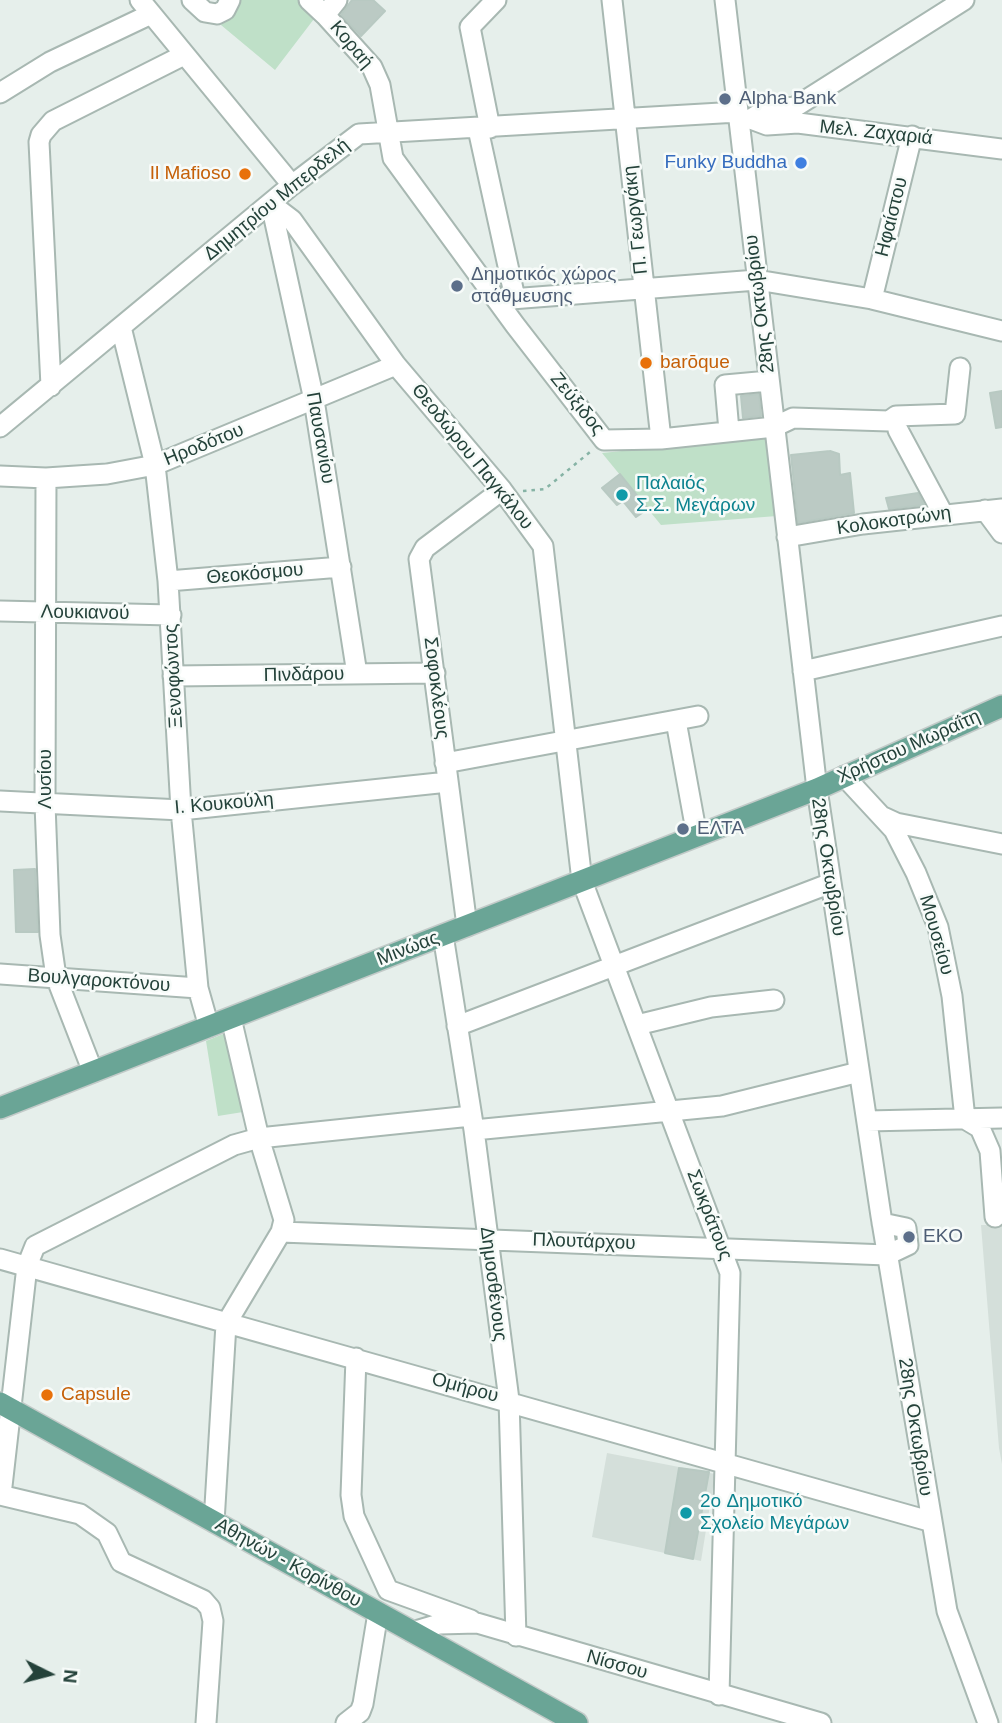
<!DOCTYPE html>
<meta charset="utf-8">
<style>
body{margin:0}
#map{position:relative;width:1002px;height:1723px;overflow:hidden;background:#e6efeb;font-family:Helvetica,sans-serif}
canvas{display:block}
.north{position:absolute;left:14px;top:1639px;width:70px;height:70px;-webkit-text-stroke:5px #f7fbf9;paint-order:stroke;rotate:96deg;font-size:19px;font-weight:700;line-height:28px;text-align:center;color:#24423a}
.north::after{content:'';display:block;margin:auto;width:24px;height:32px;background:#24423a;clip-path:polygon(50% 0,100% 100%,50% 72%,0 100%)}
</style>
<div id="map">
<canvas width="1002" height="1723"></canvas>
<div class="north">N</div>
</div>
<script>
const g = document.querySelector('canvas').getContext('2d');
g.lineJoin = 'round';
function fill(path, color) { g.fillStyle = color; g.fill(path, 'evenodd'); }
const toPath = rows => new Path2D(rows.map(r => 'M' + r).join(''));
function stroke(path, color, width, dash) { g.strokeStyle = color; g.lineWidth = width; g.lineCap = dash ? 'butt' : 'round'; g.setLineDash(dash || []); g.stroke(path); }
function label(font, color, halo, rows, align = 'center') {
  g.font = font + ' Helvetica,sans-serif'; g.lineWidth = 5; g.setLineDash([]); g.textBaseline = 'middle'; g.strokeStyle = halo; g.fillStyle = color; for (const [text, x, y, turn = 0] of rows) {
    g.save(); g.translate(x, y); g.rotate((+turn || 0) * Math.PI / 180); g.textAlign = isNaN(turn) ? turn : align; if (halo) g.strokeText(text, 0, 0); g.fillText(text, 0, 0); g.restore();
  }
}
fill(toPath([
 [981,1225,1002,1225,1002,1464,999,1448],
 [607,1453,715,1474,701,1561,592,1537]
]), '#d4dfda');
fill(toPath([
 [235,0,302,0,317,15,275,70,221,25],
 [769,436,777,516,661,525,602,453],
 [228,1032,243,1112,218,1116,206,1041]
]), '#bfe0c8');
const building = toPath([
 [352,0,373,0,385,11,361,36,341,15,352,0],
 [1002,391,1002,427,996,428,990,393,1002,391],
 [759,394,761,416,743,418,741,396,759,394],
 [830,451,839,454,840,475,850,473,854,513,798,523,791,455,830,451],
 [620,474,648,509,636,517,623,501,617,505,602,488,620,474],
 [918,493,924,505,889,509,886,498,918,493],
 [35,869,38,932,16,932,14,870,35,869],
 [679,1468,709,1472,693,1559,665,1553,679,1468]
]);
fill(building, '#bbcac4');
stroke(building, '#b8c9c2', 2);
const minor = toPath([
 [140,0,292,185],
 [192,0,205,12,217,14,225,10,230,0],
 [309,0,325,15],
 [337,0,325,15,372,67,380,85,393,158,515,325,604,440,661,439,774,427,793,418,889,421,896,416,955,414,960,368],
 [612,0,661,439],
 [725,0,817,789,881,1216,947,1611,988,1723],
 [0,93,50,62,151,14],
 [751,119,767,125,798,123,1002,149],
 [739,120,751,119,765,110,795,107,964,0],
 [490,128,470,27,496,0],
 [478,129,515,298],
 [271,204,292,220,396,365,502,490,543,546,582,881,730,1273,719,1695],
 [271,204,314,400,357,674],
 [872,299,912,136],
 [498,300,757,280,872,299,1002,331],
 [121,327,155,465,168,581,181,810,198,988,209,1027],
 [51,386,39,142,41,135,53,121,184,55],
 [0,427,292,185,359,134,738,112],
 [898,430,943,514],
 [729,431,725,385,769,381],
 [0,476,46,478,107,474,155,465,396,365],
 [46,478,45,804,50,935,56,977,93,1072],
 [985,510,1002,533],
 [787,537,863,524,1002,509],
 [168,581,341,567],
 [0,611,171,615],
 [803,671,1002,626],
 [173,676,435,673],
 [676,721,697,836],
 [445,763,698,716],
 [844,776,894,830,916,873,938,927,952,996,965,1119],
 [0,801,181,810,448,782],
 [883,817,896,823,1002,844],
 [467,926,419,559,425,548,502,490],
 [443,935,474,1130,509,1400,516,1636],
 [0,974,198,988],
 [637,1025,711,1007,774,1000],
 [457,1026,831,883],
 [965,1119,980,1128,990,1151,995,1217],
 [867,1121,1002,1118],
 [474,1130,722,1106,859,1072],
 [281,1232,887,1255,908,1245,906,1228,882,1223],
 [0,1259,929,1521],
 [356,1358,351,1495,354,1516,388,1590,471,1620],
 [0,1495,80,1514,107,1533,121,1562,203,1600,210,1608,213,1621,206,1723],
 [1,1495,27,1266,35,1246,234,1145,259,1138,471,1116],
 [214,1522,226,1324,281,1232,284,1220,259,1138,231,1018],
 [412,1632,439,1624,477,1623,821,1723],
 [346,1723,360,1712,363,1704,378,1613]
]);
const major = toPath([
 [0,1108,817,789,1002,706],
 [0,1403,577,1723]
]);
stroke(minor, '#a8b8b2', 23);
stroke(major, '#c2cac8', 24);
stroke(toPath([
 [523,491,545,489,590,452]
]), '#86b3a5', 2.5, [3.5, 5]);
stroke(minor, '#fff', 19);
stroke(major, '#6aa596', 21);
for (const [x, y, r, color] of [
 [725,99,7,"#5c6f8a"],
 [801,163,7,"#3f7fe0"],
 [245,174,7,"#e8710a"],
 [457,286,7,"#5c6f8a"],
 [646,363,7,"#e8710a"],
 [622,495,7,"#0f9aa8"],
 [683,829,7,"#5c6f8a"],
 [909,1237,7,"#5c6f8a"],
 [47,1395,7,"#e8710a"],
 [686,1513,7,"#0f9aa8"]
]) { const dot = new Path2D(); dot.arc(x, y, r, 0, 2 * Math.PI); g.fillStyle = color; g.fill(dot); stroke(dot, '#f7fbf9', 2.5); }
label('19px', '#24423a', '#f7fbf9', [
 ["Κοραή",351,45,50],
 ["Μελ. Ζαχαριά",876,133,6],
 ["Δημητρίου Μπερδελή",277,200,-39],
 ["Ηφαίστου",892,217,-76],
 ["Π. Γεωργάκη",636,220,-96],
 ["28ης Οκτωβρίου",760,304,-97],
 ["Ζεύξιδος",577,404,51],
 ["Παυσανίου",320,438,80],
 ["Ηροδότου",204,445,-22],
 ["Θεοδώρου Παγκάλου",472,457,51],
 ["Κολοκοτρώνη",894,521,-8],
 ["Θεοκόσμου",255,574,-5],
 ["Λουκιανού",85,613,1],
 ["Πινδάρου",304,675,-1],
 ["Ξενοφώντος",174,676,-93],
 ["Σοφοκλέους",436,688,83],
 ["Χρήστου Μωραΐτη",909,747,-24],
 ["Λυσίου",46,779,-90],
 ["Ι. Κουκούλη",224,804,-5],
 ["28ης Οκτωβρίου",828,867,81],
 ["Μουσείου",936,935,74],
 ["Μινώας",408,949,-21],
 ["Βουλγαροκτόνου",99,981,4],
 ["Σωκράτους",709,1215,69],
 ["Πλουτάρχου",584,1242,2],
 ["Δημοσθένους",493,1284,83],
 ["Ομήρου",465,1388,15],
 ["28ης Οκτωβρίου",915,1427,81],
 ["Αθηνών - Κορίνθου",288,1563,29],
 ["Νίσσου",617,1665,16]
]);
label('19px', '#4e5e75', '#f7fbf9', [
 ["Alpha Bank",739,99],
 ["Δημοτικός χώρος",471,275],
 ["στάθμευσης",471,297],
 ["ΕΛΤΑ",697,829],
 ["EKO",923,1237]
], 'left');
label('19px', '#366cbe', '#f7fbf9', [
 ["Funky Buddha",787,163]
], 'right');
label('19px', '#c56008', '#f7fbf9', [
 ["Il Mafioso",231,174,"right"],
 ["barōque",660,363],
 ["Capsule",61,1395]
], 'left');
label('19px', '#0d838f', '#f7fbf9', [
 ["Παλαιός",636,484],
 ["Σ.Σ. Μεγάρων",636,506],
 ["2ο Δημοτικό",700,1502],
 ["Σχολείο Μεγάρων",700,1524]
], 'left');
</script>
